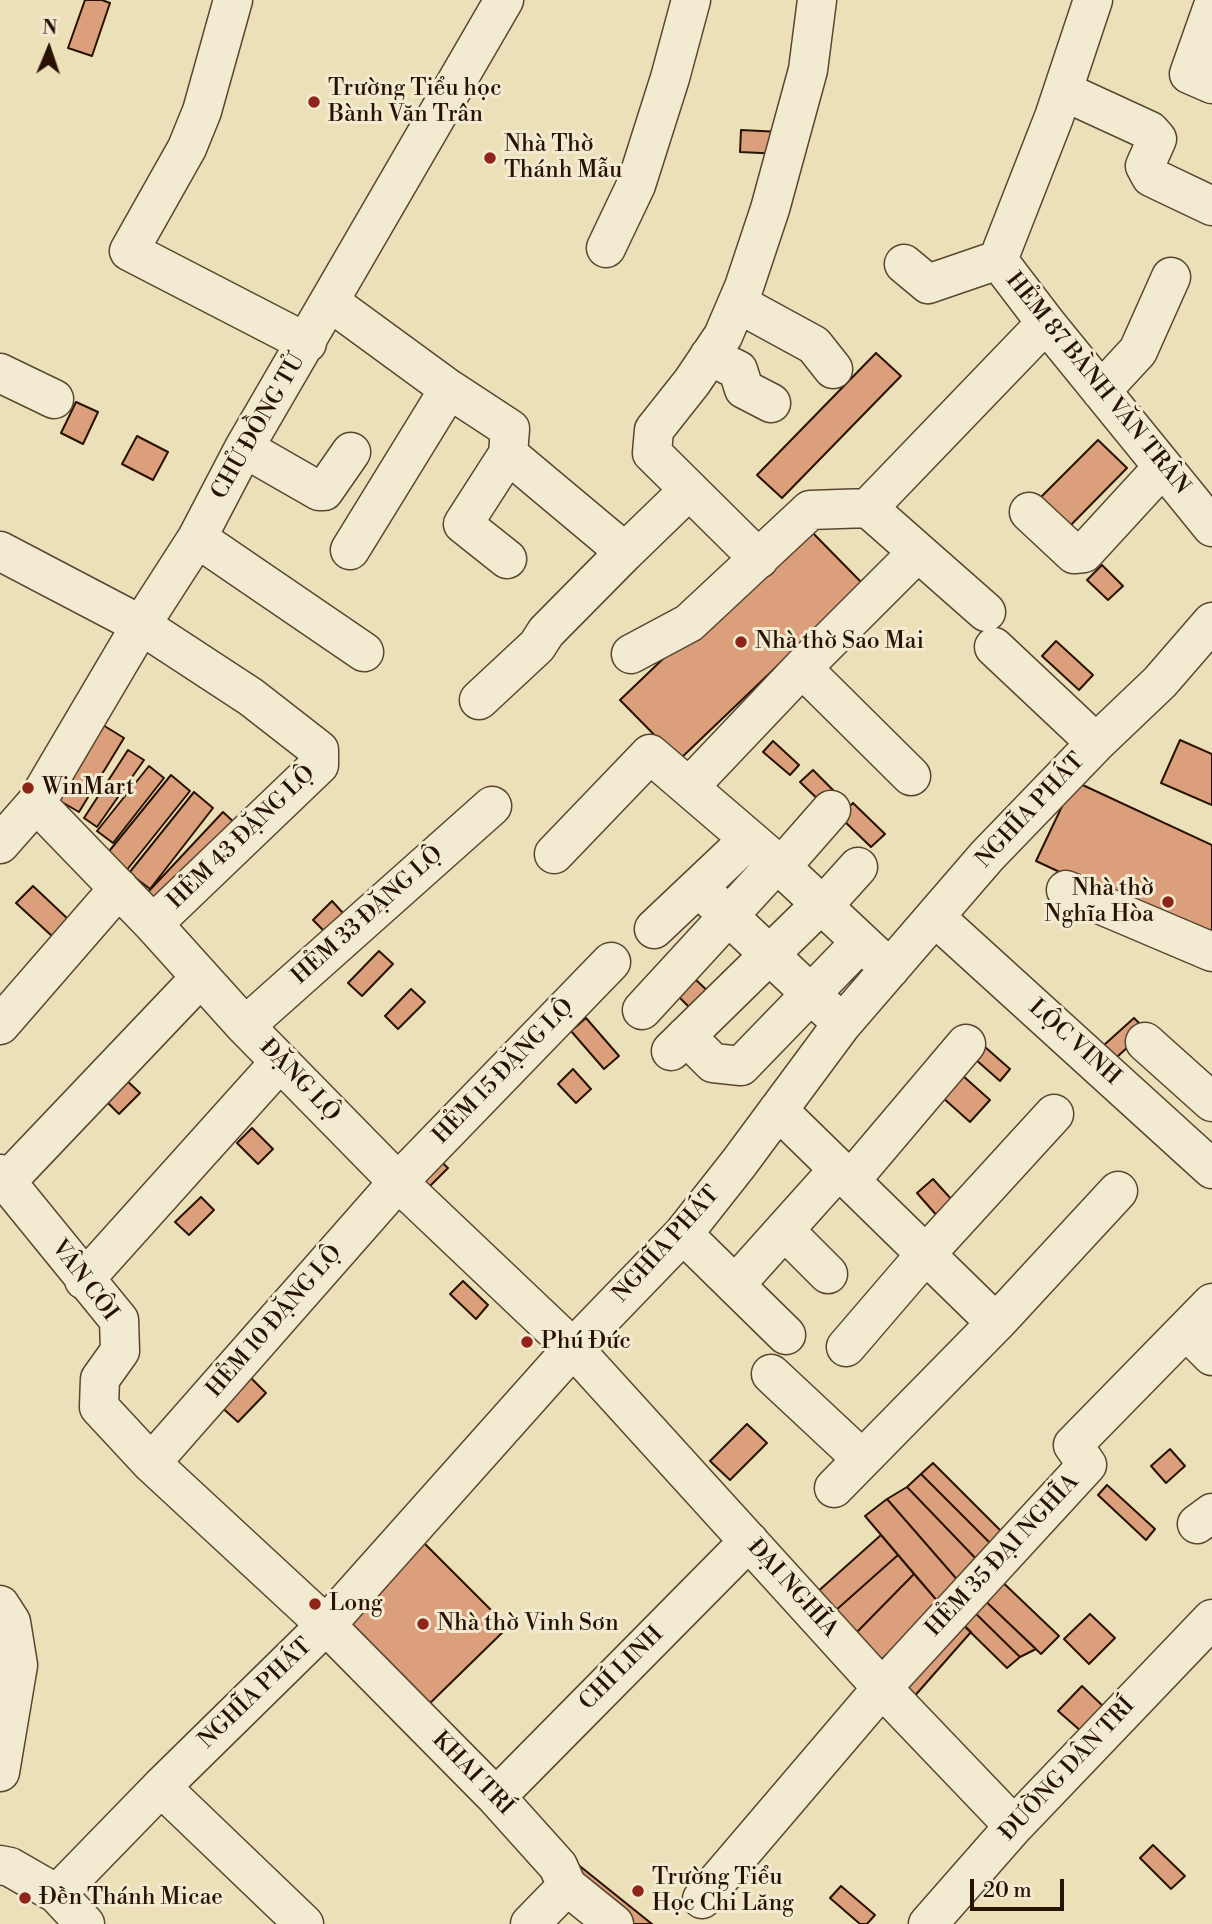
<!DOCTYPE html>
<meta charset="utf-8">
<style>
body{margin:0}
#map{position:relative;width:1212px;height:1924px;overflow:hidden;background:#ece0b8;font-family:"Libre Bodoni",serif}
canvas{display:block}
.north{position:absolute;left:14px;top:14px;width:70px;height:70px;-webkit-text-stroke:5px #f3ebd1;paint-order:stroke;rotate:2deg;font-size:19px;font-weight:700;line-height:28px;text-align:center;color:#281202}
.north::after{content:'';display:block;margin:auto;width:24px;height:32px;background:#281202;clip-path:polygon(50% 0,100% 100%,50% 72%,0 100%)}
.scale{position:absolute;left:970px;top:1879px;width:94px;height:32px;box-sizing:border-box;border:4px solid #281202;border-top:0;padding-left:9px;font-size:21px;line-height:24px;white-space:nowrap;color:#281202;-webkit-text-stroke:5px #f3ebd1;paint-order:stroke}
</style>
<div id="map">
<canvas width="1212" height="1924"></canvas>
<div class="north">N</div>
<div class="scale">20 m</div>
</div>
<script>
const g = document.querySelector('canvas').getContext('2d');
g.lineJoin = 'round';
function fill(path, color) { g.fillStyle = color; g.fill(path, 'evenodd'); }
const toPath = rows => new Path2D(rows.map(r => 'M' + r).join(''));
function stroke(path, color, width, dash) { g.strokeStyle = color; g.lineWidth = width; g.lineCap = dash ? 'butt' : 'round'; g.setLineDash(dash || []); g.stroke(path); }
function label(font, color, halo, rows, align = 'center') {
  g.font = font + ' "Libre Bodoni",serif'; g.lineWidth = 6; g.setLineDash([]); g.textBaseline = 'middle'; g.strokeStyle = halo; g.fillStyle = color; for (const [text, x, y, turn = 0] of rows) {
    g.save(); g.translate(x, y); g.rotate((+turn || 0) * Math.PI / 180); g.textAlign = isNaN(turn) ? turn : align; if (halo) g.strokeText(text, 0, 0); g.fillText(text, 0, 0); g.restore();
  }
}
const building = toPath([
 [85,0,102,0,110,3,92,56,68,48,85,0],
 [741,130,781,132,781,154,740,152,741,130],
 [876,353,901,376,782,498,757,475,876,353],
 [76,402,98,412,83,444,61,433,76,402],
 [137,436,168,452,153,480,122,464,137,436],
 [1098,440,1127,468,1062,534,1033,505,1098,440],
 [804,524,863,584,679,760,620,700,804,524],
 [1102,565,1123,586,1108,600,1087,580,1102,565],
 [1056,641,1093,675,1079,690,1042,656,1056,641],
 [98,722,124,738,79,812,53,797,98,722],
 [1180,740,1212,754,1212,805,1161,783,1180,740],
 [773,741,799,765,790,775,763,752,773,741],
 [128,750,144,760,97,827,84,818,128,750],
 [149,766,164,778,113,843,97,831,149,766],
 [813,770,839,796,827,808,800,782,813,770],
 [171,775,190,791,126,871,106,855,171,775],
 [1074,781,1212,845,1212,943,1036,861,1074,781],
 [194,792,213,808,150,889,129,873,194,792],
 [853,803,885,834,871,847,839,816,853,803],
 [223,812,240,828,164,908,148,892,223,812],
 [33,886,69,920,53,937,16,903,33,886],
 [332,901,343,913,325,932,313,920,332,901],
 [379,951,393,964,362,996,348,983,379,951],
 [695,979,714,997,697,1015,678,996,695,979],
 [411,989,425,1002,398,1029,385,1016,411,989],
 [586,1018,619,1056,604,1069,571,1031,586,1018],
 [1134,1018,1146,1030,1116,1058,1104,1045,1134,1018],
 [985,1047,1010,1069,1000,1081,975,1059,985,1047],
 [573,1069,591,1089,576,1103,558,1084,573,1069],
 [962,1075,990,1100,970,1122,942,1097,962,1075],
 [124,1078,140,1093,119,1114,103,1098,124,1078],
 [252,1128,273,1149,258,1164,237,1143,252,1128],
 [433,1154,448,1168,426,1190,411,1176,433,1154],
 [933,1179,963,1212,946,1226,917,1193,933,1179],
 [201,1197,214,1210,189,1235,175,1222,201,1197],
 [463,1281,488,1305,476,1319,450,1294,463,1281],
 [247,1374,266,1393,238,1422,218,1404,247,1374],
 [747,1424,767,1443,730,1480,710,1461,747,1424],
 [1170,1449,1185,1466,1166,1483,1151,1466,1170,1449],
 [933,1463,1007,1537,995,1548,921,1474,933,1463],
 [921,1474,995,1548,981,1564,907,1487,921,1474],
 [1107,1485,1155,1529,1146,1540,1098,1495,1107,1485],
 [907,1487,981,1564,961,1584,887,1499,907,1487],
 [887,1499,961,1584,939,1603,865,1516,887,1499],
 [881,1535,898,1555,835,1611,815,1594,881,1535],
 [421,1540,508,1627,424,1709,338,1622,421,1540],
 [898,1555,914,1574,855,1634,835,1611,898,1555],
 [914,1574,939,1603,881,1660,855,1634,914,1574],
 [995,1575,1059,1636,1041,1654,977,1593,995,1575],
 [977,1593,1036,1649,1020,1657,966,1604,977,1593],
 [966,1604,1020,1657,1007,1668,953,1615,966,1604],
 [1090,1614,1115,1638,1089,1664,1064,1639,1090,1614],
 [953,1615,971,1632,912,1699,894,1681,953,1615],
 [1082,1686,1105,1708,1082,1732,1058,1711,1082,1686],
 [1153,1845,1185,1876,1171,1889,1140,1858,1153,1845],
 [571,1859,652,1924,623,1924,560,1873,571,1859],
 [841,1886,875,1915,867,1924,860,1924,830,1898,841,1886]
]);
fill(building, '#db9f7b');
stroke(building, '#281202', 2);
const minor = toPath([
 [233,0,202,111,187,148,129,251,307,343],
 [1093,0,1054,117,998,260,1046,323,1212,527],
 [1212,9,1189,74,1212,84],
 [1063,91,1150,131,1157,139,1145,166,1151,177,1212,206],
 [606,248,636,185,670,78,691,0],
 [904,264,928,284,998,260],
 [330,302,449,389,510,429,508,454,625,552,546,632,537,646,479,700],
 [737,303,814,345,833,369],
 [709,356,738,370,744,389,771,403],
 [0,373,54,399],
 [1101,391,1138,351,1171,277],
 [244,448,319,491,324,491,351,452],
 [868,508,986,612],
 [1029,512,1074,554,1084,553,1163,467],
 [197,538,364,652],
 [350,550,449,389],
 [0,551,141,625,251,697,319,750,319,765,153,924],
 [625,552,689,490],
 [507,559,463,524,508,454],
 [759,559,652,453,654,430,692,382,723,336,744,287,770,209,808,70,817,0],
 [994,647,1096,743],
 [631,654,689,623,810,510,868,508,1046,323],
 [802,668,911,776],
 [689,787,802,668,917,553],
 [36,803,153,924,245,1026,398,1182,573,1348,882,1688,1014,1826],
 [0,844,36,803,141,625,197,538,244,448,504,0],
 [554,854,650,754,777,863,890,969],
 [781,867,831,810],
 [699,888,831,1013],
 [1066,890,1212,952],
 [822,907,858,867],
 [936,918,1212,1169],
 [654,929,748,840],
 [642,1010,777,863],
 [0,1025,119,888],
 [245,1026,492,806],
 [686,1036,713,1063,741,1066,861,942],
 [1145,1042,1212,1102],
 [671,1051,820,905],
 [778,1110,996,1323],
 [0,1174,119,1320,120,1351,100,1379,99,1407,151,1463,326,1625,496,1797,558,1866,567,1886,614,1924],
 [850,1181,966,1044],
 [6,1182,201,977],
 [784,1230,828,1274],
 [683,1234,786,1335],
 [84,1280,280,1062],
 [735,1285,838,1170],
 [1187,1331,1212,1356],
 [846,1347,925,1255,1054,1114],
 [771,1374,862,1459],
 [151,1463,398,1182,611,962],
 [834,1488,996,1323,1118,1191],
 [1197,1524,1212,1513],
 [0,1605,11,1622,18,1665,0,1772],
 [161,1787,304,1924],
 [496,1797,749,1541],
 [0,1865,10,1867,57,1894,85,1924],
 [57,1894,161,1787,326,1625,573,1348,683,1234,739,1163,842,1024,987,856,1096,743,1160,682,1212,622],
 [702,1899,882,1688,1087,1465,1073,1445,1212,1303],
 [530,1924,567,1886],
 [928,1924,1014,1826,1212,1619]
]);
stroke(minor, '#594630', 41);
stroke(minor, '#f3ebd1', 38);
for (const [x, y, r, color] of [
 [314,102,7,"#8f2418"],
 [490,158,7,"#8f2418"],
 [741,642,7,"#8f2418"],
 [28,788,7,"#8f2418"],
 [1168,902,7,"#8f2418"],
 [527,1342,7,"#8f2418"],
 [315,1604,7,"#8f2418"],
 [423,1624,7,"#8f2418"],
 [638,1891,7,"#8f2418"],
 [25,1898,7,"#8f2418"]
]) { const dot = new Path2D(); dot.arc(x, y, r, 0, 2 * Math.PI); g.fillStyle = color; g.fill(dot); stroke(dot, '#f3ebd1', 2.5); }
label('23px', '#281202', '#f3ebd1', [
 ["Trường Tiểu học",328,89],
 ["Bành Văn Trân",328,115],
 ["Nhà Thờ",504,145],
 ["Thánh Mẫu",504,171],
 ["Nhà thờ Sao Mai",755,642],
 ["WinMart",42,788],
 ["Nhà thờ",1154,889,"right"],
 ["Nghĩa Hòa",1154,915,"right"],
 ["Phú Đức",541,1342],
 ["Long",329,1604],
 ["Nhà thờ Vinh Sơn",437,1624],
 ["Trường Tiểu",652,1878],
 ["Học Chi Lăng",652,1904],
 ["Đền Thánh Micae",39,1898]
], 'left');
label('23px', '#281202', '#f3ebd1', [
 ["HẺM 87 BÀNH VĂN TRÂN",1097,384,51],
 ["CHỬ ĐỒNG TỬ",259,427,-60],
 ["NGHĨA PHÁT",1031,811,-47],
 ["HẺM 43 ĐẶNG LỘ",242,838,-44],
 ["HẺM 33 ĐẶNG LỘ",368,916,-42],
 ["LỘC VINH",1074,1043,42],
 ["HẺM 15 ĐẶNG LỘ",504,1072,-46],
 ["ĐẶNG LỘ",299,1081,46],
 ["NGHĨA PHÁT",667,1245,-48],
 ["VÂN CÔI",84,1281,53],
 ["HẺM 10 ĐẶNG LỘ",275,1322,-49],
 ["HẺM 35 ĐẠI NGHĨA",1003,1556,-47],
 ["ĐẠI NGHĨA",792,1589,48],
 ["CHÍ LINH",622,1669,-45],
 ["NGHĨA PHÁT",256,1694,-44],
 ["ĐƯỜNG DÂN TRÍ",1068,1770,-47],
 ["KHAI TRÍ",472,1774,46]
]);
</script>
